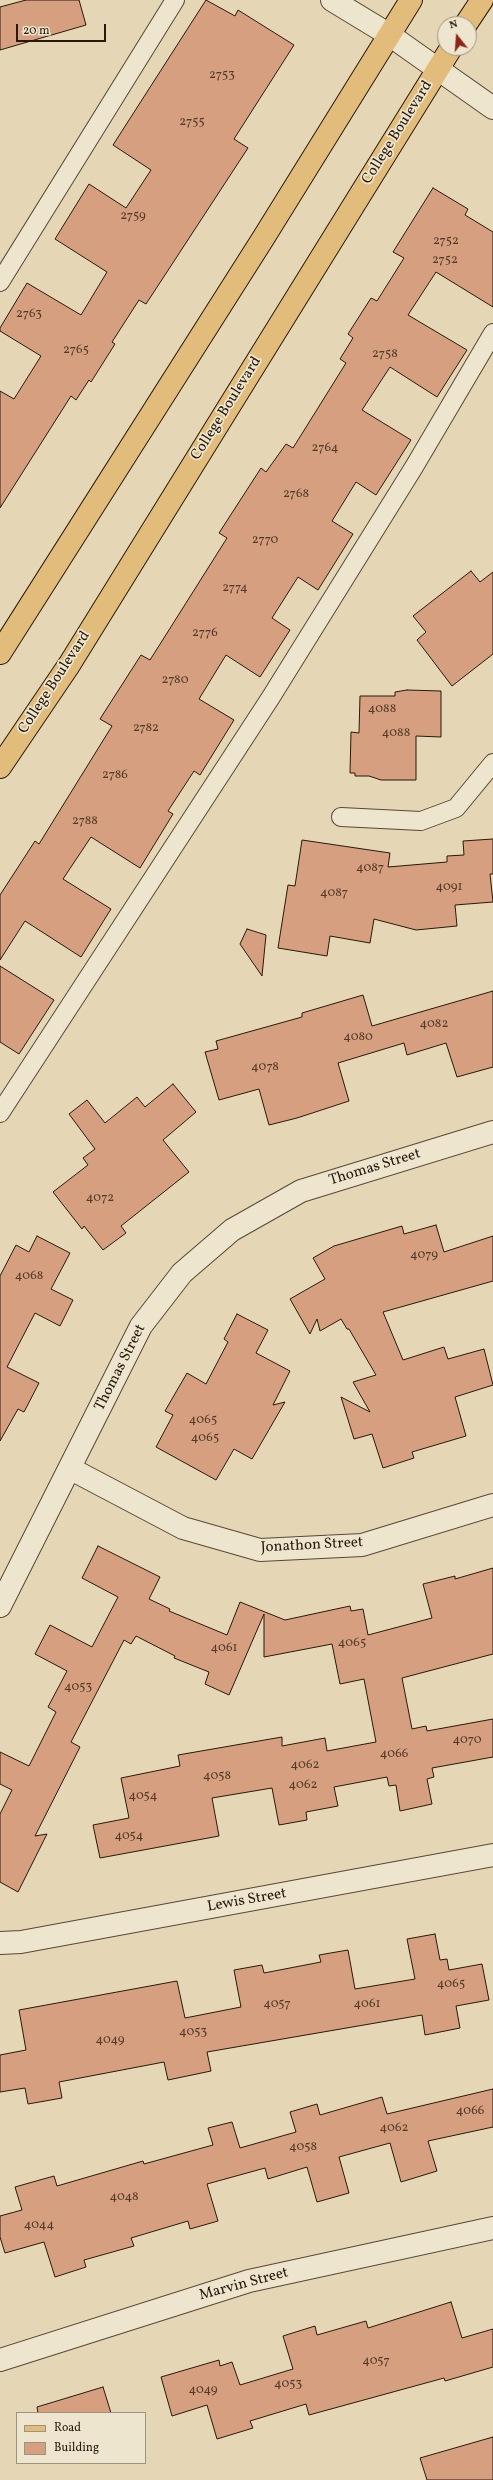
<!DOCTYPE html>
<style>
body{margin:0}
#map{position:relative;width:493px;height:2480px;overflow:hidden;background:#e5d7b5;font-family:Vollkorn,serif}
canvas{display:block}
.legend{position:absolute;left:16px;top:2412px;width:130px;height:52px;box-sizing:border-box;background:#eee5cf;border:1px solid #9e9380;margin:0;padding:5px 7px;list-style:none;font-size:12px;color:#27190a}
.legend li{display:flex;align-items:center;gap:8px;height:20px}
.legend b{width:20px;border:1px solid #9e9380}
.north{position:absolute;left:437px;top:16px;width:40px;height:40px;box-sizing:border-box;background:#eee5cf;border:1px solid #9e9380;border-radius:50%;rotate:343deg;font-size:11px;font-weight:700;line-height:16px;text-align:center;color:#27190a}
.north::after{content:'';display:block;margin:auto;width:14px;height:18px;background:#8f2418;clip-path:polygon(50% 0,100% 100%,50% 72%,0 100%)}
.scale{position:absolute;left:16px;top:24px;width:90px;height:18px;box-sizing:border-box;border:2px solid #27190a;border-top:0;padding-left:5px;font-size:12px;line-height:14px;white-space:nowrap;color:#27190a;-webkit-text-stroke:3px #eee5cf;paint-order:stroke}
</style>
<div id="map">
<canvas width="493" height="2480"></canvas>
<ul class="legend">
<li><b style="height:5px;background:#e2bc7a"></b>Road</li>
<li><b style="height:11px;background:#d6a080"></b>Building</li>
</ul>
<div class="north">N</div>
<div class="scale">20 m</div>
</div>
<script>
const g = document.querySelector('canvas').getContext('2d');
g.lineJoin = 'round';
function fill(path, color) { g.fillStyle = color; g.fill(path, 'evenodd'); }
const toPath = rows => new Path2D(rows.map(r => 'M' + r).join(''));
function stroke(path, color, width, dash) { g.strokeStyle = color; g.lineWidth = width; g.lineCap = dash ? 'butt' : 'round'; g.setLineDash(dash || []); g.stroke(path); }
function label(font, color, halo, rows, align = 'center') {
  g.font = font + ' Vollkorn,serif'; g.lineWidth = 3.5; g.setLineDash([]); g.textBaseline = 'middle'; g.strokeStyle = halo; g.fillStyle = color; for (const [text, x, y, turn = 0] of rows) {
    g.save(); g.translate(x, y); g.rotate((+turn || 0) * Math.PI / 180); g.textAlign = isNaN(turn) ? turn : align; if (halo) g.strokeText(text, 0, 0); g.fillText(text, 0, 0); g.restore();
  }
}
const building = toPath([
 [26,0,79,0,86,25,0,50,0,7,26,0],
 [206,0,235,16,238,10,294,45,234,139,248,148,146,304,139,300,112,342,115,344,91,382,89,380,76,400,71,396,0,508,0,391,14,399,41,356,0,331,0,328,27,283,81,315,107,272,55,239,89,184,126,208,151,170,113,145,206,0],
 [433,188,468,209,465,215,493,232,493,307,436,272,408,315,467,350,437,397,390,367,362,410,411,440,376,495,356,482,332,521,353,534,318,590,298,577,272,618,290,630,260,677,226,655,199,699,234,720,200,775,194,771,168,811,173,814,140,868,91,837,63,879,111,909,81,957,25,921,0,960,0,895,35,841,39,844,112,726,100,719,141,655,150,660,227,538,219,533,261,468,266,472,286,444,293,448,346,363,340,359,353,338,348,334,371,298,377,301,404,258,393,252,433,188],
 [471,571,480,582,493,572,493,654,452,686,417,640,426,632,413,616,471,571],
 [407,690,441,691,441,737,416,736,416,780,381,780,369,776,355,776,355,773,350,773,351,732,359,733,360,696,395,696,395,692,407,690],
 [493,839,493,874,490,874,493,902,455,905,457,926,416,930,374,919,370,943,330,936,327,956,278,948,288,885,295,886,302,840,390,853,388,867,447,862,447,856,464,855,463,841,493,839],
 [247,929,266,935,262,976,240,944,247,929],
 [0,966,54,1000,19,1054,0,1042,0,966],
 [493,991,493,1067,457,1077,446,1043,407,1055,404,1043,338,1063,349,1101,297,1118,269,1125,259,1089,219,1100,205,1052,218,1049,216,1041,302,1017,302,1013,363,995,372,1026,493,991],
 [173,1084,196,1112,163,1140,189,1172,121,1226,126,1233,103,1250,84,1226,82,1229,53,1192,88,1165,83,1158,95,1149,69,1114,87,1100,105,1123,137,1097,145,1107,173,1084],
 [436,1225,444,1252,493,1236,493,1281,383,1312,403,1360,444,1347,448,1359,484,1349,493,1385,455,1397,466,1436,412,1452,414,1458,383,1468,372,1434,354,1439,341,1397,370,1412,353,1382,376,1375,349,1329,347,1329,341,1319,320,1331,317,1319,310,1334,290,1299,325,1279,313,1258,334,1246,402,1226,404,1234,436,1225],
 [37,1236,70,1253,51,1289,73,1300,60,1326,35,1313,7,1367,39,1383,24,1412,18,1409,0,1441,0,1276,16,1245,29,1252,37,1236],
 [237,1314,268,1330,256,1353,290,1371,273,1405,285,1402,252,1459,234,1449,216,1480,156,1447,173,1415,165,1411,187,1373,206,1384,228,1342,224,1339,237,1314],
 [98,1546,160,1577,149,1599,170,1609,169,1611,227,1635,240,1602,285,1620,350,1606,351,1611,363,1609,368,1635,432,1618,423,1584,455,1576,455,1579,493,1568,493,1654,402,1678,412,1729,426,1726,427,1731,493,1719,493,1757,432,1768,434,1777,427,1779,432,1804,400,1811,396,1785,389,1786,387,1777,334,1787,338,1806,306,1812,307,1820,279,1825,272,1788,212,1798,219,1836,100,1858,93,1825,129,1818,121,1778,180,1766,178,1755,282,1737,282,1746,325,1738,327,1751,376,1742,364,1679,340,1684,332,1644,264,1657,264,1614,229,1695,205,1684,209,1672,174,1658,175,1656,136,1636,131,1644,124,1640,71,1742,80,1747,35,1836,47,1834,18,1892,0,1882,0,1814,12,1790,0,1784,0,1752,29,1766,56,1712,48,1707,67,1671,35,1654,50,1625,92,1647,118,1597,82,1578,98,1546],
 [435,1934,440,1960,447,1959,449,1970,482,1964,489,2000,456,2006,460,2028,425,2035,422,2015,207,2052,211,2071,168,2080,164,2062,59,2082,62,2098,28,2104,25,2088,0,2092,0,2055,26,2050,19,2010,177,1981,185,2018,241,2007,234,1970,262,1965,264,1973,321,1962,319,1955,348,1950,355,1989,415,1979,407,1939,435,1934],
 [493,2089,493,2127,428,2141,437,2171,401,2182,390,2143,339,2157,349,2193,317,2202,307,2167,268,2179,265,2168,207,2184,218,2221,190,2229,188,2221,131,2238,134,2246,84,2260,86,2267,55,2277,44,2242,5,2253,0,2237,0,2216,22,2210,15,2187,54,2176,57,2186,143,2161,144,2164,213,2145,208,2128,232,2122,240,2148,296,2132,290,2112,317,2104,320,2115,382,2097,387,2114,493,2089],
 [451,2302,462,2338,493,2329,493,2367,445,2381,444,2378,309,2415,306,2404,250,2421,253,2428,217,2439,207,2405,172,2416,161,2377,219,2360,220,2366,232,2362,240,2385,293,2369,283,2336,315,2326,317,2335,366,2321,368,2328,451,2302],
 [103,2387,111,2413,38,2413,37,2407,103,2387],
 [493,2437,493,2480,427,2480,420,2458,493,2437]
]);
fill(building, '#d6a080');
stroke(building, '#27190a', 1);
const service = toPath([
 [0,282,175,0],
 [341,817,421,821,456,808,493,763],
 [0,1113,271,697,414,467,493,333]
]);
const minor = toPath([
 [71,1469,183,1528,260,1550,362,1545,493,1505],
 [0,1606,141,1326,182,1273,232,1230,301,1191,493,1132],
 [0,1943,21,1942,493,1855],
 [0,2360,249,2281,493,2228]
]);
const tertiary = toPath([
 [332,0,388,34,493,108]
]);
const primary = toPath([
 [466,24,482,0],
 [0,653,264,237,411,0],
 [0,767,69,665,451,48]
]);
stroke(service, '#564835', 20);
stroke(minor, '#564835', 24);
stroke(tertiary, '#564835', 24);
stroke(primary, '#27190a', 24);
stroke(service, '#eee5cf', 18);
stroke(minor, '#eee5cf', 22);
stroke(tertiary, '#eee5cf', 22);
stroke(primary, '#e2bc7a', 22);
label('13px', '#533b28', null, [
 ["2753",222,76],
 ["2755",192,123],
 ["2759",133,217],
 ["2752",446,242],
 ["2752",445,261],
 ["2763",29,315],
 ["2765",76,351],
 ["2758",385,355],
 ["2764",325,449],
 ["2768",296,495],
 ["2770",265,541],
 ["2774",235,589],
 ["2776",205,634],
 ["2780",175,681],
 ["4088",382,710],
 ["2782",146,729],
 ["4088",396,734],
 ["2786",115,776],
 ["2788",85,822],
 ["4087",370,869],
 ["4091",449,888],
 ["4087",334,894],
 ["4082",434,1025],
 ["4080",358,1038],
 ["4078",265,1068],
 ["4072",100,1199],
 ["4079",424,1256],
 ["4068",29,1277],
 ["4065",203,1421],
 ["4065",205,1439],
 ["4065",352,1644],
 ["4061",224,1649],
 ["4053",78,1688],
 ["4070",467,1741],
 ["4066",394,1755],
 ["4062",305,1766],
 ["4058",217,1777],
 ["4062",303,1786],
 ["4054",143,1797],
 ["4054",129,1837],
 ["4065",451,1985],
 ["4057",277,2005],
 ["4061",367,2005],
 ["4053",193,2033],
 ["4049",110,2041],
 ["4066",470,2112],
 ["4062",394,2129],
 ["4058",303,2148],
 ["4048",124,2198],
 ["4044",39,2226],
 ["4057",376,2362],
 ["4053",288,2385],
 ["4049",203,2391]
]);
label('15px', '#27190a', '#eee5cf', [
 ["College Boulevard",398,133,-58],
 ["College Boulevard",227,409,-58],
 ["College Boulevard",55,683,-57],
 ["Thomas Street",375,1168,-17],
 ["Thomas Street",121,1368,-63],
 ["Jonathon Street",312,1546,-3],
 ["Lewis Street",247,1901,-10],
 ["Marvin Street",244,2285,-15]
]);
</script>
